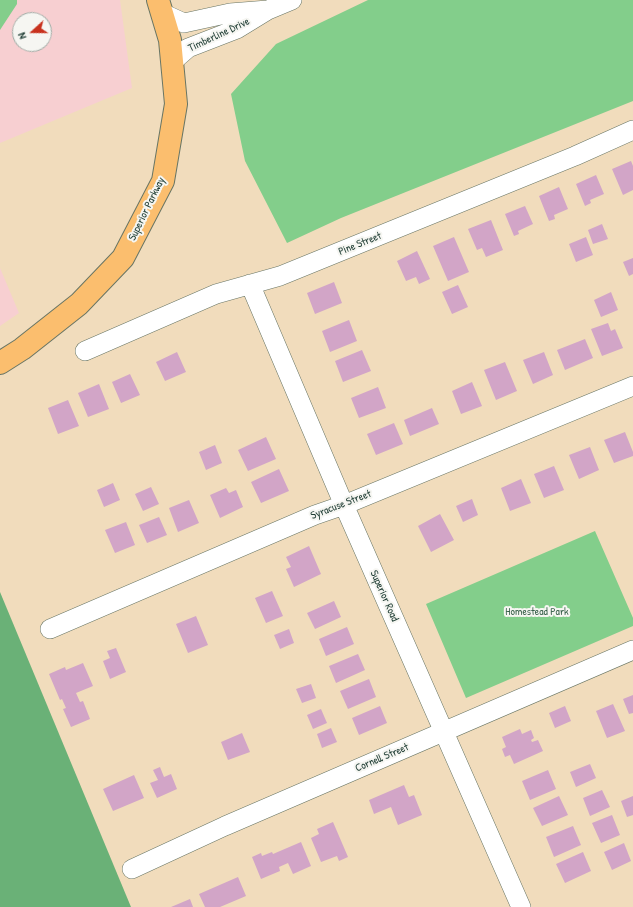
<!DOCTYPE html>
<style>
body{margin:0}
#map{position:relative;width:633px;height:907px;overflow:hidden;background:#f1dcbc;font-family:"Patrick Hand",sans-serif}
canvas{display:block}
.north{position:absolute;left:12px;top:12px;width:40px;height:40px;box-sizing:border-box;background:#f6f6f2;border:1px solid #a0aca6;border-radius:50%;rotate:249deg;font-size:11px;font-weight:700;line-height:16px;text-align:center;color:#1f3d34}
.north::after{content:'';display:block;margin:auto;width:14px;height:18px;background:#c8321e;clip-path:polygon(50% 0,100% 100%,50% 72%,0 100%)}
</style>
<div id="map">
<canvas width="633" height="907"></canvas>
<div class="north">N</div>
</div>
<script>
const g = document.querySelector('canvas').getContext('2d');
g.lineJoin = 'round';
function fill(path, color) { g.fillStyle = color; g.fill(path, 'evenodd'); }
const toPath = rows => new Path2D(rows.map(r => 'M' + r).join(''));
function stroke(path, color, width, dash) { g.strokeStyle = color; g.lineWidth = width; g.lineCap = dash ? 'butt' : 'round'; g.setLineDash(dash || []); g.stroke(path); }
function label(font, color, halo, rows, align = 'center') {
  g.font = font + ' "Patrick Hand",sans-serif'; g.lineWidth = 4; g.setLineDash([]); g.textBaseline = 'middle'; g.strokeStyle = halo; g.fillStyle = color; for (const [text, x, y, turn = 0] of rows) {
    g.save(); g.translate(x, y); g.rotate((+turn || 0) * Math.PI / 180); g.textAlign = isNaN(turn) ? turn : align; if (halo) g.strokeText(text, 0, 0); g.fillText(text, 0, 0); g.restore();
  }
}
fill(toPath([
 [0,0,120,0,132,88,0,143],
 [20,20,44,20,44,44,20,44],
 [0,268,19,313,0,326]
]), '#f7cfd1');
fill(toPath([
 [0,0,17,0,17,4,0,30],
 [368,0,633,0,633,101,341,218,287,243,245,161,231,94,276,44],
 [595,531,633,618,633,626,466,698,426,604]
]), '#83ce8b');
fill(toPath([
 [0,592,131,907,0,907]
]), '#6ab177');
fill(toPath([
 [631,161,633,166,633,190,623,195,612,169],
 [596,175,604,194,590,200,591,203,585,206,576,184],
 [559,187,568,209,554,215,555,219,549,221,539,196],
 [525,206,533,224,518,231,519,234,514,236,505,214],
 [491,220,503,250,486,257,482,248,477,250,468,229],
 [602,224,608,239,593,244,588,230],
 [454,237,469,272,448,281,433,246],
 [586,237,593,255,576,262,569,244],
 [417,251,430,279,419,284,416,277,406,281,397,261],
 [633,258,633,274,629,276,623,262],
 [334,282,342,303,315,314,307,293],
 [458,285,468,307,452,314,442,292],
 [611,292,618,310,601,317,594,300],
 [349,320,357,341,330,352,322,331],
 [608,323,611,331,615,329,623,348,602,356,591,329],
 [585,339,593,358,565,370,557,350],
 [362,350,371,371,343,382,335,361],
 [177,352,186,372,165,381,156,362],
 [544,352,553,375,533,384,523,360],
 [505,362,517,391,496,400,484,370],
 [130,374,140,395,121,403,112,382],
 [472,382,482,406,461,414,452,391],
 [99,384,109,409,88,417,78,393],
 [378,387,386,408,359,418,351,398],
 [68,400,79,426,58,434,48,408],
 [432,408,439,424,410,436,404,420],
 [394,423,403,444,376,455,367,434],
 [625,432,633,452,633,456,614,463,604,440],
 [266,437,276,459,248,471,238,450],
 [215,445,222,463,206,470,199,452],
 [590,447,599,470,579,479,569,455],
 [554,466,564,490,544,498,534,474],
 [279,469,289,491,261,503,251,482],
 [521,479,531,503,510,511,501,488],
 [113,483,120,500,104,507,97,490],
 [151,487,159,504,143,511,135,494],
 [226,488,229,493,236,490,243,507,220,518,210,495],
 [472,499,478,515,463,522,456,506],
 [189,500,199,523,178,532,169,508],
 [440,514,454,540,431,552,418,526],
 [159,517,167,535,147,543,139,525],
 [126,522,135,545,115,553,105,530],
 [309,546,321,574,294,587,286,569,291,567,286,557],
 [272,591,283,616,266,623,255,598],
 [334,601,341,617,315,629,307,613],
 [196,616,208,645,188,653,176,624],
 [347,627,354,644,326,656,319,639],
 [289,629,294,643,280,649,274,635],
 [116,648,126,672,110,679,103,661,110,658,107,651],
 [358,654,365,670,336,683,329,666],
 [83,663,93,686,76,693,80,702,83,701,90,719,71,727,63,709,66,708,62,699,60,700,49,674,65,667,66,670],
 [369,679,376,697,348,709,340,691],
 [311,684,316,698,302,703,296,689],
 [633,695,633,713,629,714,623,699],
 [613,704,625,731,607,738,596,711],
 [380,706,387,723,359,735,352,718],
 [565,706,571,721,555,728,549,713],
 [321,709,327,723,313,729,307,715],
 [331,728,337,742,322,748,317,734],
 [520,729,522,734,531,730,534,738,531,740,532,742,538,740,543,751,514,764,510,755,505,757,502,749,506,747,502,737],
 [242,733,250,752,228,760,221,742],
 [590,764,596,778,576,787,570,772],
 [160,767,164,777,171,774,177,789,157,798,150,783,158,780,153,770],
 [548,770,556,789,530,800,522,781],
 [134,775,144,798,113,811,103,789],
 [404,785,409,797,414,795,422,815,398,825,391,807,374,814,369,800],
 [602,790,610,807,590,816,583,798],
 [559,796,568,815,542,826,533,808],
 [633,796,633,815,627,817,621,801],
 [612,815,620,835,601,843,592,823],
 [333,822,348,857,339,861,337,856,321,862,311,838,319,834,317,829],
 [573,826,581,845,554,857,546,837],
 [301,842,311,866,293,874,288,863,279,867,280,871,261,879,252,857,261,853,262,856,272,852,273,854],
 [624,843,631,861,612,870,604,852],
 [583,852,591,871,565,883,556,864],
 [238,877,246,896,220,907,205,907,199,894],
 [190,899,193,907,171,907]
]), '#d2a5c7');
const minor = toPath([
 [268,10,292,0],
 [162,13,184,23,230,13,268,10,237,29,188,48,172,62],
 [250,284,344,505,521,907],
 [85,351,216,294,280,276,575,156,633,130],
 [50,629,315,515,344,505,633,386],
 [132,869,225,826,633,650]
]);
const major = toPath([
 [0,363,22,349,79,304,123,258,163,181,176,104,170,40,158,0]
]);
stroke(minor, '#687564', 20);
stroke(major, '#687564', 24);
stroke(minor, '#fff', 19);
stroke(major, '#fbbe6e', 22);
label('11px', '#1f3d34', '#f6f6f2', [
 ["Timberline Drive",219,35,-25],
 ["Superior Parkway",147,209,-64],
 ["Pine Street",360,244,-22],
 ["Syracuse Street",341,505,-21],
 ["Superior Road",384,596,66],
 ["Cornell Street",382,758,-23]
]);
label('11px', '#38614a', '#f6f6f2', [
 ["Homestead Park",537,612]
]);
</script>
